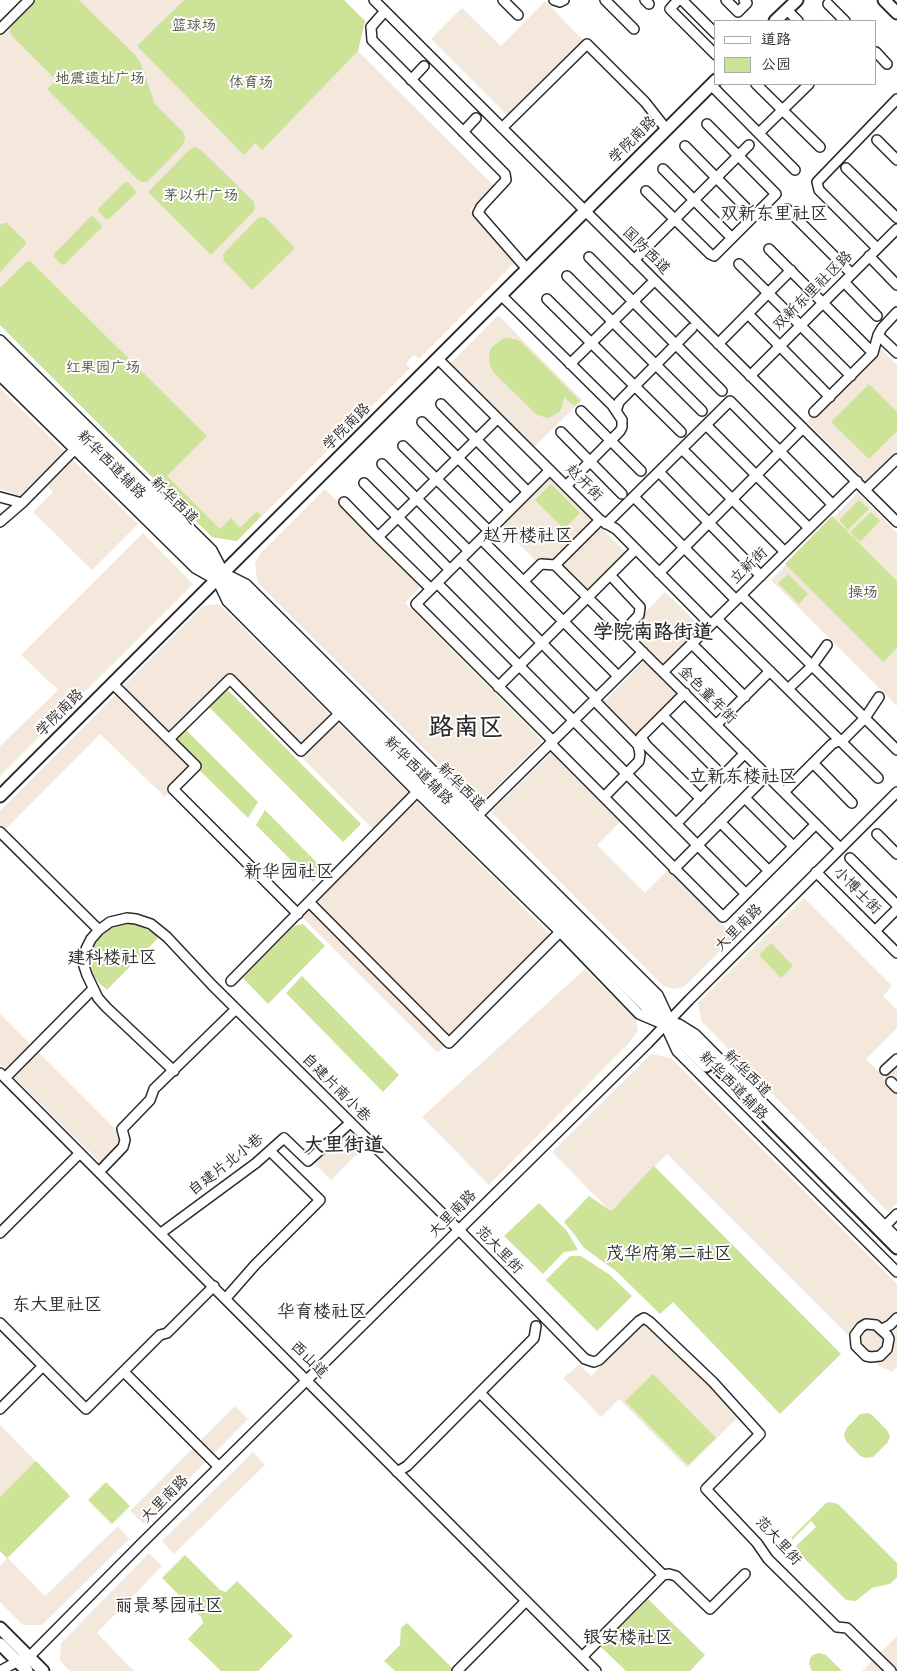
<!DOCTYPE html>
<meta charset="utf-8">
<style>
body{margin:0}
#map{position:relative;width:897px;height:1671px;overflow:hidden;background:#fff;font-family:Kalam,"LXGW WenKai TC",sans-serif}
canvas{display:block}
.legend{position:absolute;left:714px;top:20px;width:162px;height:65px;box-sizing:border-box;background:#fff;border:1px solid #aaa;margin:0;padding:6px 9px;list-style:none;font-size:15px;color:#2b2b2b}
.legend li{display:flex;align-items:center;gap:10px;height:25px}
.legend b{width:25px;border:1px solid #aaa}
</style>
<div id="map">
<canvas width="897" height="1671"></canvas>
<ul class="legend">
<li><b style="height:6px;background:#fff"></b>道路</li>
<li><b style="height:14px;background:#cce398"></b>公园</li>
</ul>
</div>
<script>
const g = document.querySelector('canvas').getContext('2d');
g.lineJoin = 'round';
function fill(path, color) { g.fillStyle = color; g.fill(path, 'evenodd'); }
const toPath = rows => new Path2D(rows.map(r => 'M' + r).join(''));
function stroke(path, color, width, dash) { g.strokeStyle = color; g.lineWidth = width; g.lineCap = dash ? 'butt' : 'round'; g.setLineDash(dash || []); g.stroke(path); }
function label(font, color, halo, rows, align = 'center') {
  g.font = font + ' Kalam,"LXGW WenKai TC",sans-serif'; g.lineWidth = 4; g.setLineDash([]); g.textBaseline = 'middle'; g.strokeStyle = halo; g.fillStyle = color; for (const [text, x, y, turn = 0] of rows) {
    g.save(); g.translate(x, y); g.rotate((+turn || 0) * Math.PI / 180); g.textAlign = isNaN(turn) ? turn : align; if (halo) g.strokeText(text, 0, 0); g.fillText(text, 0, 0); g.restore();
  }
}
fill(toPath([
 [20,0,344,0,365,21,358,51,494,186,470,210,517,260,419,359,414,355,406,363,410,368,237,541,212,537,0,325,0,20],
 [545,1,587,44,512,120,431,39,462,8,501,46],
 [498,315,582,400,532,449,448,366],
 [880,348,897,365,897,458,870,485,807,422],
 [0,388,138,524,92,570,33,512,53,492,48,487,33,501,0,489],
 [548,475,595,522,556,561,535,560,499,524],
 [325,489,421,586,405,603,542,741,479,804,259,584,257,579,255,563,260,554],
 [858,493,897,533,897,706,771,580],
 [598,525,628,554,588,595,558,566],
 [143,533,193,584,0,776,0,746,58,690,21,655],
 [665,592,702,628,664,667,628,630],
 [219,604,552,936,438,1053,294,909,373,829,225,681,166,740,193,768,165,797,100,734,0,835,0,811,203,606],
 [644,661,679,696,631,744,596,710],
 [553,751,622,820,597,845,645,893,668,870,735,937,685,986,675,989,663,986,491,812],
 [804,898,892,986,883,996,897,1010,897,1028,866,1059,884,1077,897,1065,897,1203,888,1212,701,1021,698,1003],
 [585,969,636,1020,638,1031,628,1044,489,1185,422,1117],
 [0,1014,127,1141,103,1165,0,1064],
 [651,1054,671,1058,897,1284,897,1367,892,1372,878,1365,667,1154,610,1211,552,1152],
 [345,1125,365,1146,331,1180,310,1159],
 [649,1323,741,1414,687,1468,619,1399,601,1417,563,1378,579,1365,591,1376,643,1324],
 [235,1406,248,1419,144,1524,130,1511],
 [0,1425,70,1496,8,1558,45,1596,118,1526,129,1539,42,1625,23,1625,0,1602,0,1566,7,1558,0,1551],
 [253,1452,265,1465,174,1554,162,1541],
 [149,1553,162,1566,97,1633,134,1671,70,1671,60,1661,61,1643],
 [897,1636,897,1671,862,1671]
]), '#f4e8dd');
fill(toPath([
 [35,0,79,0,136,56,140,62,155,104,184,133,185,139,183,145,147,182,143,182,138,180,47,89,56,80,12,36,10,31,11,24],
 [184,0,344,0,365,21,358,51,262,150,255,143,244,155,137,46],
 [195,147,200,149,254,202,255,208,253,212,211,255,148,192,190,149],
 [125,182,128,182,135,190,136,193,109,219,106,219,98,211,98,209],
 [91,216,94,217,101,225,102,227,64,265,61,264,54,257,54,254],
 [262,217,266,218,295,248,252,290,224,261,223,254,258,218],
 [4,223,7,223,26,242,26,244,0,272,0,225],
 [30,261,207,436,167,476,220,529,231,518,240,528,257,511,261,516,237,541,212,537,0,325,0,288,26,262],
 [504,338,515,339,520,341,580,401,574,406,564,397,562,408,558,413,548,418,537,415,495,374,490,366,489,353,492,347],
 [869,384,897,412,897,431,869,459,831,422],
 [551,484,580,513,564,529,535,500],
 [859,500,869,509,848,530,839,520],
 [871,512,880,521,860,542,850,532],
 [832,516,897,581,897,648,883,662,785,564],
 [788,574,808,594,799,604,778,583],
 [227,689,361,824,343,842,209,707],
 [186,730,258,802,248,818,177,748,177,739],
 [265,810,324,870,313,882,256,825],
 [131,922,160,936,107,990,99,983,93,974,90,959,91,950,95,939,102,931,115,924],
 [303,924,325,946,268,1004,243,978,294,926],
 [771,943,793,966,781,978,759,955],
 [302,976,399,1075,383,1092,286,993],
 [654,1166,841,1354,780,1414,673,1302,660,1314,616,1271,584,1248,574,1234,564,1222,589,1196,611,1211],
 [539,1203,567,1231,578,1250,564,1252,543,1274,504,1236],
 [570,1256,581,1256,610,1275,632,1296,597,1331,546,1280],
 [653,1374,716,1438,688,1465,625,1401],
 [868,1413,872,1415,887,1430,890,1436,888,1442,873,1457,866,1458,860,1456,846,1441,844,1435,846,1429,860,1414],
 [36,1461,70,1496,7,1558,0,1551,0,1497],
 [106,1482,130,1506,112,1524,88,1500],
 [829,1502,838,1504,897,1563,897,1577,890,1584,872,1588,856,1601,846,1600,797,1551,796,1546,816,1527,811,1521,792,1540,792,1537,826,1503],
 [185,1555,220,1590,226,1592,237,1581,293,1636,258,1671,221,1671,188,1639,203,1623,201,1617,162,1578],
 [648,1599,705,1655,690,1671,626,1671,601,1647],
 [407,1623,453,1669,451,1671,395,1671,384,1661,400,1645,401,1628],
 [819,1653,826,1655,842,1671,812,1671,809,1664,810,1658,813,1655]
]), '#cce398');
const minor = toPath([
 [374,0,897,522],
 [503,0,518,15],
 [554,0,560,2,564,0],
 [605,0,634,29],
 [645,0,649,4],
 [678,0,670,9,716,55],
 [682,0,716,34],
 [726,0,738,12,747,3,744,0],
 [828,4,845,21],
 [787,10,798,21],
 [385,11,371,27,372,40,505,174,506,180,481,207,478,213,527,269],
 [0,29,29,0],
 [876,52,887,64],
 [411,80,424,66],
 [756,84,820,147],
 [711,85,795,170],
 [502,128,587,44,645,102,667,130],
 [463,132,476,118],
 [759,133,809,84],
 [877,140,897,160],
 [685,146,754,216],
 [846,168,897,218],
 [663,169,732,238],
 [646,191,710,254,714,256,776,194,707,124],
 [787,209,852,274],
 [877,248,819,190,817,182,897,99],
 [769,249,873,353],
 [869,256,897,285],
 [589,257,722,391],
 [634,260,749,145],
 [739,264,851,376],
 [567,276,702,411],
 [844,282,877,316],
 [501,295,612,405,622,420,622,427,620,431,566,486],
 [547,299,681,432],
 [897,312,882,328,878,335,897,353],
 [748,314,830,397],
 [0,340,212,550,224,573,246,584,658,995,666,1012],
 [718,344,791,270],
 [438,359,600,520,616,529,711,625],
 [570,364,654,281],
 [0,376,195,568,209,576],
 [750,376,897,229],
 [441,404,528,492],
 [581,411,641,471],
 [616,411,619,402,692,328],
 [814,412,873,353,878,335],
 [422,422,510,510],
 [706,425,809,528],
 [561,432,622,494],
 [403,446,489,531],
 [682,449,785,552],
 [382,464,469,551],
 [550,470,416,604,553,741],
 [659,472,761,576],
 [364,483,450,570],
 [865,490,897,459],
 [0,497,22,503],
 [634,497,736,600],
 [344,502,378,537],
 [600,520,555,565,840,848],
 [0,522,22,503,74,450],
 [606,524,730,401,833,505],
 [481,539,618,676],
 [460,560,596,698],
 [659,573,803,428],
 [610,575,640,607,639,615,623,632],
 [524,581,541,564,555,565],
 [437,583,746,894],
 [220,586,227,601,417,792,560,932,639,1014,665,1025,677,1051,897,1272],
 [431,589,378,537,497,419],
 [741,595,897,750],
 [717,619,878,778],
 [692,644,745,697],
 [663,672,857,481],
 [112,683,196,766,173,789,298,914],
 [498,687,636,549],
 [788,689,812,666,827,645],
 [594,700,638,745],
 [663,716,723,776],
 [716,725,770,671],
 [641,737,646,745,701,799],
 [169,739,230,679,301,751,344,709],
 [550,743,723,917,816,824],
 [813,763,852,803],
 [784,792,832,744,845,738,865,718,879,697],
 [604,797,639,761,640,754,638,745,641,737,685,693],
 [745,798,793,846],
 [477,816,643,652],
 [720,822,769,871],
 [676,824,745,753],
 [0,832,99,930],
 [877,834,897,854],
 [850,858,897,905],
 [674,869,767,775],
 [816,872,897,953],
 [310,903,449,1043,560,932],
 [875,931,897,909],
 [231,981,417,792],
 [679,1024,695,1034,897,1238],
 [885,1070,897,1059],
 [174,1071,106,1007,98,998,87,975,84,966,86,949,91,939,99,930,110,922,127,918,136,919,151,924,167,937,212,985,459,1230,585,1359,594,1362,599,1360,639,1321,644,1318,650,1322,713,1382,760,1434,706,1489,757,1543,768,1559,837,1627,847,1628,891,1671],
 [0,1073,596,1671],
 [5,1078,93,989],
 [891,1082,897,1088],
 [99,1172,123,1147,125,1140,122,1129,150,1100,154,1089,236,1009],
 [882,1229,897,1214],
 [0,1233,80,1153],
 [161,1233,256,1163,284,1138,308,1161,350,1123],
 [226,1298,255,1265,320,1200,270,1151],
 [0,1323,86,1409,160,1335,167,1333,214,1286],
 [866,1324,876,1325,887,1335,889,1339,887,1349,880,1356,871,1357,866,1356,856,1346,855,1335,861,1327,866,1324],
 [882,1329,890,1325,897,1318],
 [124,1372,219,1467],
 [480,1393,663,1575],
 [0,1409,43,1366],
 [397,1472,407,1466,534,1338,536,1326],
 [582,1657,663,1575,669,1574,676,1576,710,1609,745,1574],
 [27,1663,29,1657,143,1542,648,1043,689,1000,897,792],
 [0,1671,22,1659],
 [457,1671,526,1601]
]);
const major = toPath([
 [884,0,897,13],
 [775,21,797,0],
 [0,351,670,1019,897,1248],
 [0,364,706,1066],
 [0,796,716,80],
 [0,1628,43,1671],
 [0,1644,27,1671]
]);
stroke(minor, '#2b2b2b', 12);
stroke(major, '#2b2b2b', 15);
stroke(minor, '#fff', 9);
stroke(major, '#fff', 11);
label('15px', '#535946', '#fff', [
 ["篮球场",194,27],
 ["地震遗址广场",100,80],
 ["体育场",251,84],
 ["茅以升广场",201,197],
 ["红果园广场",103,369],
 ["操场",863,594]
]);
label('15px', '#2b2b2b', '#fff', [
 ["学院南路",634,141,-45],
 ["国防西道",645,252,45],
 ["双新东里社区路",814,292,-45],
 ["学院南路",348,428,-45],
 ["新华西道辅路",110,466,45],
 ["赵开街",583,484,45],
 ["新华西道",173,502,45],
 ["立新街",750,567,-44],
 ["金色童年街",706,696,45],
 ["学院南路",61,714,-45],
 ["新华西道辅路",417,772,45],
 ["新华西道",460,788,45],
 ["小博士街",856,892,45],
 ["大里南路",740,929,-45],
 ["新华西道",746,1075,45],
 ["新华西道辅路",732,1087,45],
 ["自建片南小巷",335,1089,45],
 ["自建片北小巷",227,1166,-38],
 ["大里南路",454,1215,-45],
 ["范大里街",498,1251,46],
 ["西山道",308,1361,45],
 ["大里南路",166,1500,-45],
 ["范大里街",777,1542,48]
]);
label('18px', '#2b2b2b', '#fff', [
 ["双新东里社区",774,216],
 ["赵开楼社区",528,538],
 ["立新东楼社区",743,779],
 ["新华园社区",289,874],
 ["建科楼社区",112,960],
 ["茂华府第二社区",669,1256],
 ["东大里社区",57,1307],
 ["华育楼社区",322,1314],
 ["丽景琴园社区",169,1608],
 ["银安楼社区",628,1640]
]);
label('bold 20px', '#2b2b2b', '#fff', [
 ["学院南路街道",653,635],
 ["大里街道",344,1148]
]);
label('bold 25px', '#2b2b2b', '#fff', [
 ["路南区",466,731]
]);
</script>
